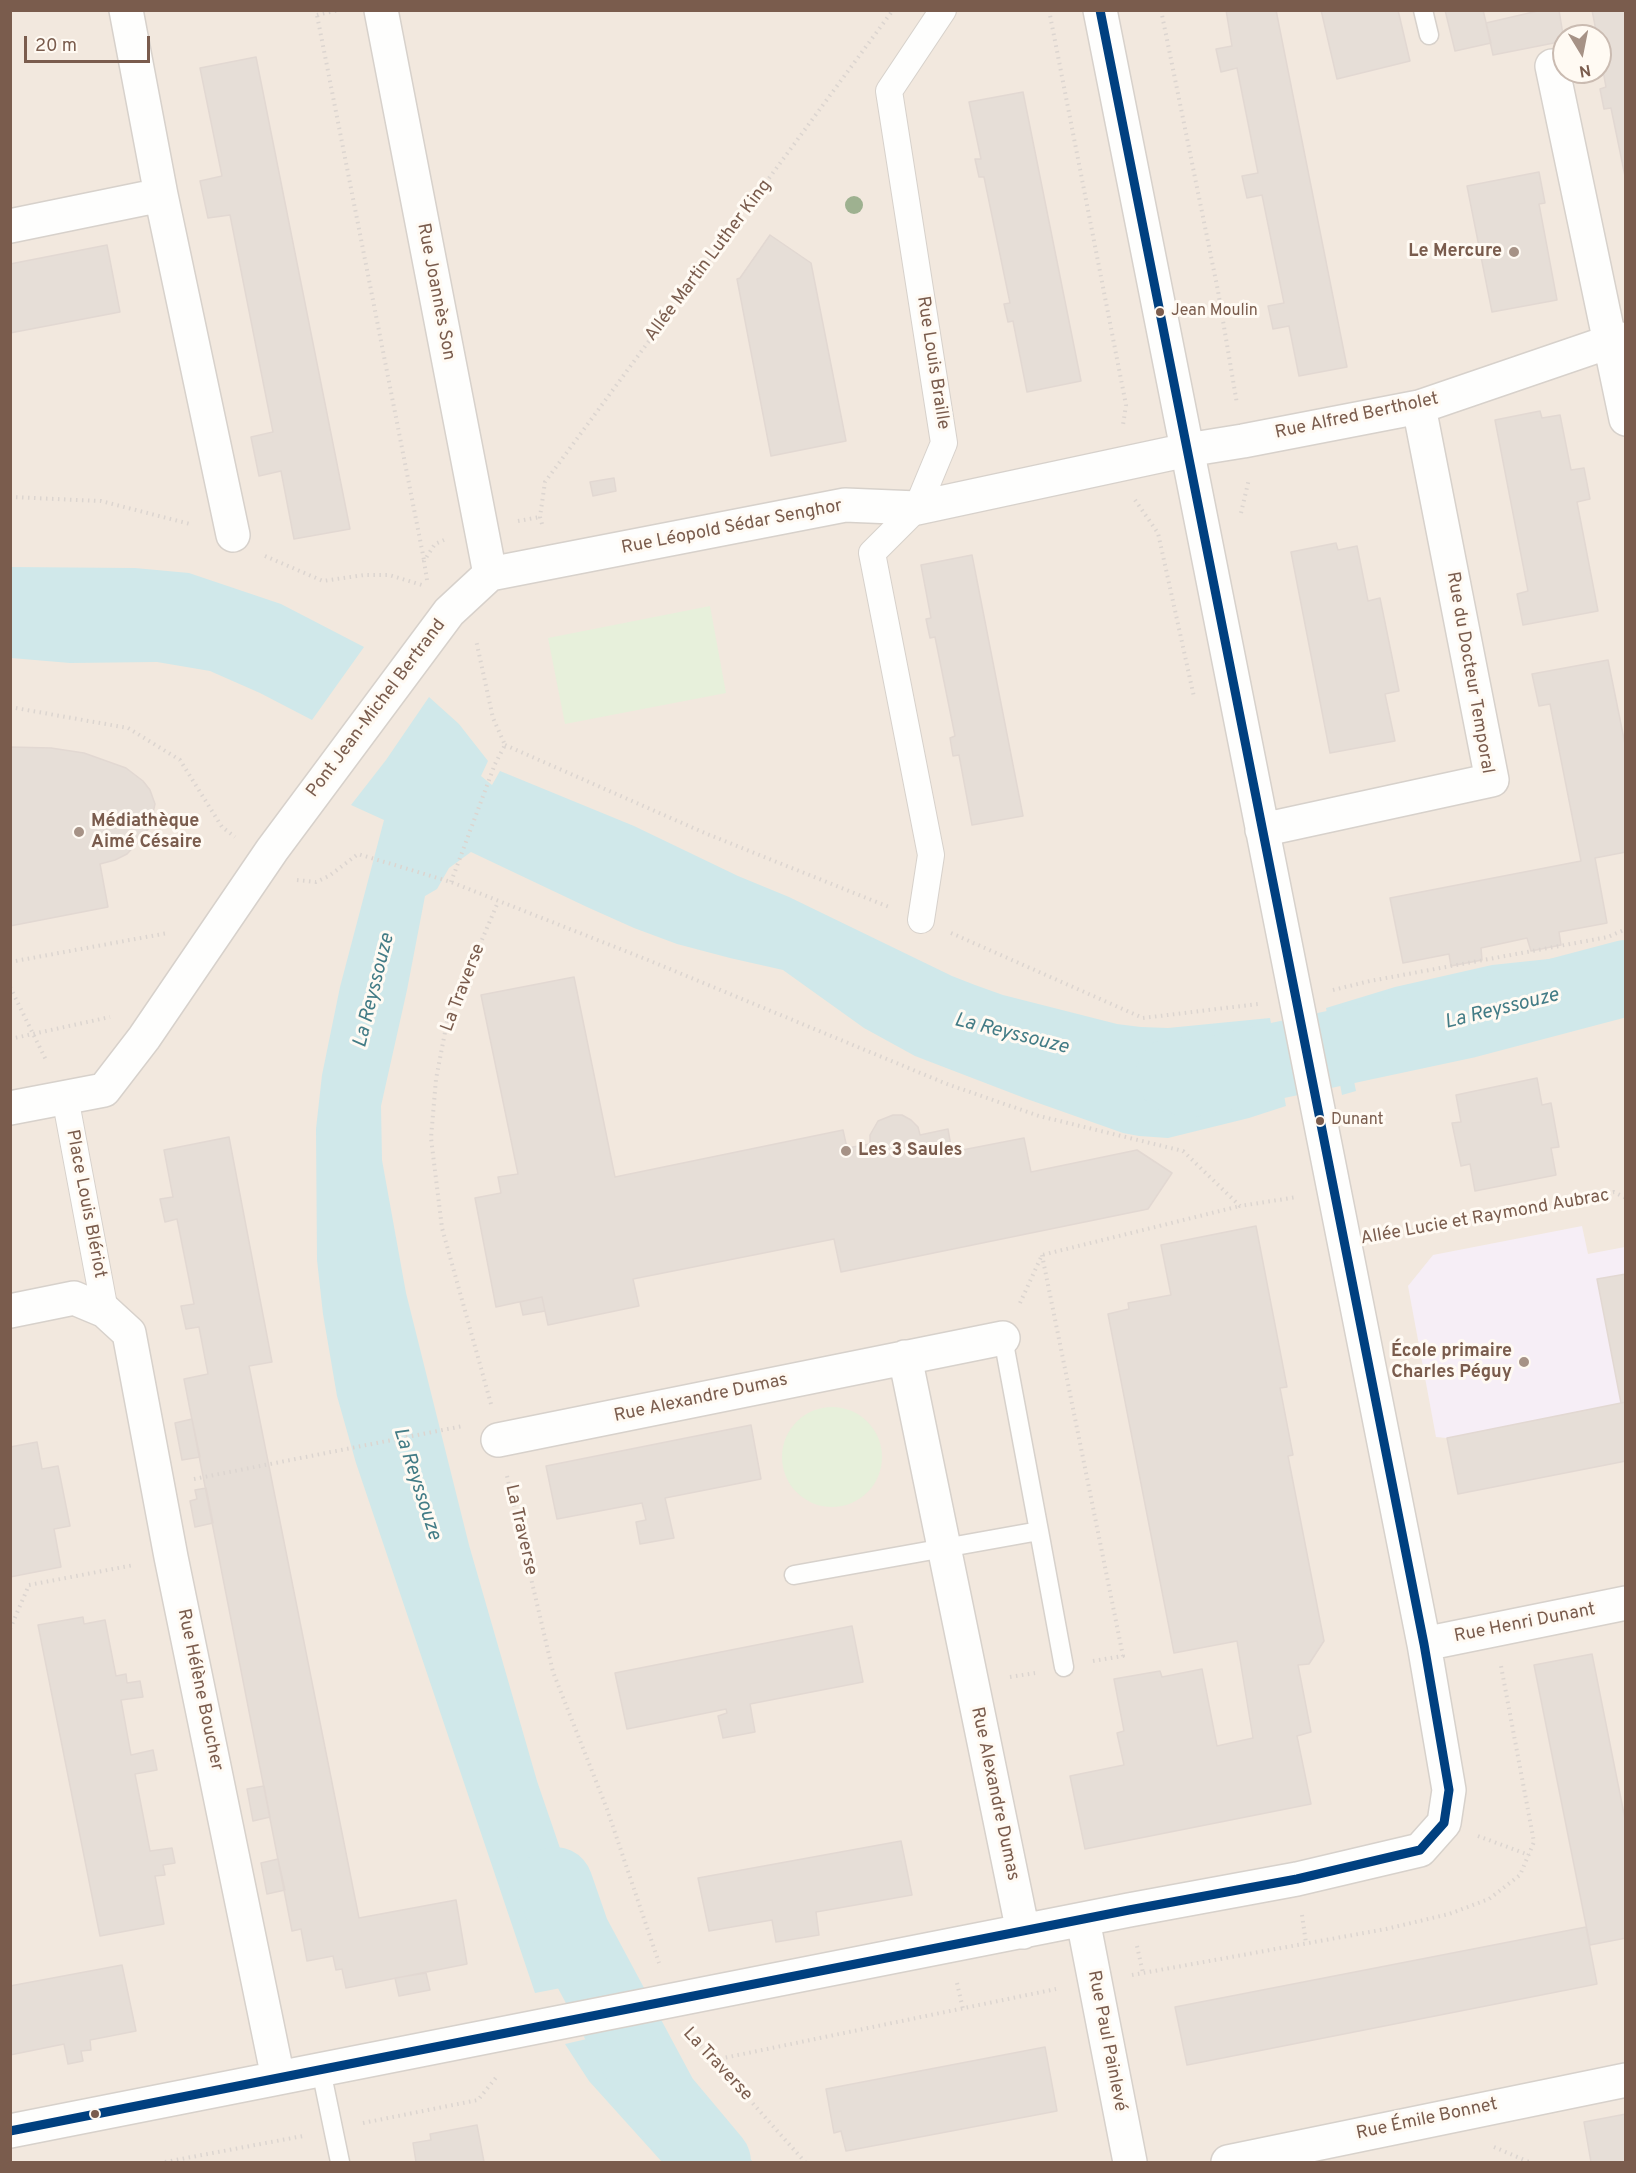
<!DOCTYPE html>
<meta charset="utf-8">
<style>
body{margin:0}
#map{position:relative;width:1636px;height:2173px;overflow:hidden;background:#f9f5f0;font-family:Overpass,sans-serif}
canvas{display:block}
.frame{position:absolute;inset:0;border:12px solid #7a5c4d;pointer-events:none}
.north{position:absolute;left:1552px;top:24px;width:60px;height:60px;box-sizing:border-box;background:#fffaf3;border:2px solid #cabbb1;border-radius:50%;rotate:170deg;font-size:16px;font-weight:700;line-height:24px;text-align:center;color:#7a5c4d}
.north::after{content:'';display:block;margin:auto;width:21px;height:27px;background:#a69286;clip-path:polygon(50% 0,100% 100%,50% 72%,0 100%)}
.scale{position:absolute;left:24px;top:36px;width:126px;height:27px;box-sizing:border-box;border:3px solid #7a5c4d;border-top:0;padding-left:8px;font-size:18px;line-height:21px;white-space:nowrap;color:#7a5c4d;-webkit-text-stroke:4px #fffaf3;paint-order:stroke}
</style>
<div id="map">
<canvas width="1636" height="2173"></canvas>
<div class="frame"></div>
<div class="north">N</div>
<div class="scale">20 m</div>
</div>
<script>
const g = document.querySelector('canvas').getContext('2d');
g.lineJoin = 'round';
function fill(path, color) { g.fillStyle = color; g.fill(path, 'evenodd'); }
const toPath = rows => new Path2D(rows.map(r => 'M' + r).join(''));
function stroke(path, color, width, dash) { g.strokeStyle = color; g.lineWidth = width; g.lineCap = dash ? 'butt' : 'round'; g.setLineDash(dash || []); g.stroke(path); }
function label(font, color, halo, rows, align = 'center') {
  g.font = font + ' Overpass,sans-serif'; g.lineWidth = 6; g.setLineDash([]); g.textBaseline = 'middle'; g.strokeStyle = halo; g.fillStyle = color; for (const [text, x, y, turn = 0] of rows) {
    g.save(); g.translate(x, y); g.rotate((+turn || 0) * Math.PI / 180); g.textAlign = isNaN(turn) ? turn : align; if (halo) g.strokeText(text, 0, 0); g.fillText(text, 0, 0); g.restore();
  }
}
fill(toPath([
 [11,11,1625,11,1625,2162,11,2162],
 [1564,36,1600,36,1600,72,1564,72]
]), '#f2e8de');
fill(toPath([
 [1582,1226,1588,1254,1625,1247,1625,1461,1458,1494,1447,1438,1436,1437,1408,1286,1433,1255]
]), '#f6eef6');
fill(toPath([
 [710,606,726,693,565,724,548,638],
 '782 1457a50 50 0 1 1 100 0a50 50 0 1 1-100 0Z'
]), '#e7f0db');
fill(toPath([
 [10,567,135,568,189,573,281,604,364,647,312,720,260,693,210,671,157,662,70,663,11,658],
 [429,697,459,724,488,761,481,776,492,785,500,771,634,826,738,876,789,897,952,976,975,985,1003,995,1117,1024,1141,1027,1168,1028,1270,1018,1286,1106,1249,1118,1168,1138,1139,1136,1123,1133,1027,1099,915,1056,864,1028,783,970,730,958,677,944,634,928,587,907,471,852,449,868,437,889,425,896,407,990,381,1106,382,1160,406,1293,469,1545,537,1781,577,1898,613,1978,535,1993,356,1463,337,1396,323,1314,317,1260,316,1129,322,1075,340,987,384,820,351,805,386,760],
 [1625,947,1625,1010,1353,1076,1356,1091,1342,1095,1326,1008,1395,987,1492,965,1596,954],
 [643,2026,658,2055,753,2162,662,2162,589,2081,565,2044]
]), '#d0e8ea');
stroke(toPath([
 [1174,1075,1191,1079,1467,1020,1626,978],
 [555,1885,572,1934,661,2100,713,2162]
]), '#d0e8ea', 76);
const building = toPath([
 [1226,10,1276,10,1347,367,1299,376,1289,326,1273,329,1268,306,1284,303,1262,195,1247,198,1242,176,1258,173,1237,68,1221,72,1216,49,1232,46,1226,10],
 [1321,10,1398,10,1410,61,1337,79,1321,10],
 [1445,10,1483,10,1491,43,1455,51,1445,10],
 [1542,10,1559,10,1564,41,1493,55,1486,23,1542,10],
 [1592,10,1626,10,1626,181,1611,108,1604,109,1600,89,1606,87,1600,54,1600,36,1597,36,1592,10],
 [256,57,350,529,294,539,281,471,259,476,251,437,273,432,230,215,208,218,200,181,222,176,200,68,256,57],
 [1023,92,1081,381,1027,392,1013,321,1008,322,1004,304,1010,303,984,177,979,177,975,159,981,159,969,102,1023,92],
 [1539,172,1545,203,1539,204,1557,300,1492,312,1467,186,1539,172],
 [770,235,811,263,846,441,771,456,737,279,740,278,770,235],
 [107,245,120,312,10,333,10,264,107,245],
 [1540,411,1542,418,1560,415,1571,470,1584,468,1590,499,1577,502,1598,611,1523,625,1517,594,1528,591,1495,420,1540,411],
 [614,478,616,491,593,496,590,482,614,478],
 [1336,543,1338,550,1357,546,1368,601,1380,598,1399,691,1385,694,1395,741,1330,753,1291,552,1336,543],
 [972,555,1023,816,972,825,959,755,953,756,950,738,955,736,935,637,930,638,926,619,931,618,921,565,972,555],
 [1608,660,1626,749,1626,852,1595,858,1607,923,1559,932,1561,945,1531,951,1527,938,1481,948,1482,960,1451,966,1449,954,1403,963,1390,898,1581,861,1550,704,1539,706,1532,674,1608,660],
 [10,747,51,748,84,753,126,768,143,781,150,790,155,804,150,826,143,837,127,854,115,860,100,864,108,907,10,926,10,747],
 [574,977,615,1177,843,1130,847,1148,870,1144,870,1135,878,1121,893,1115,902,1115,911,1120,918,1127,920,1135,948,1129,952,1152,1024,1138,1031,1172,1137,1150,1172,1173,1148,1209,841,1272,834,1239,633,1279,639,1306,548,1325,542,1297,496,1307,475,1198,501,1193,498,1177,518,1174,481,995,574,977],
 [1537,1078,1542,1105,1551,1103,1559,1147,1551,1148,1556,1175,1475,1191,1470,1164,1461,1166,1452,1123,1461,1122,1456,1095,1537,1078],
 [229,1137,272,1362,249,1366,359,1918,456,1900,467,1964,346,1988,342,1969,336,1970,333,1956,307,1961,301,1929,292,1931,184,1379,208,1374,199,1327,186,1329,181,1306,194,1304,177,1219,165,1222,160,1199,173,1197,164,1150,229,1137],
 [1256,1226,1287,1387,1280,1388,1293,1455,1288,1456,1324,1641,1309,1664,1298,1665,1311,1732,1297,1736,1311,1804,1085,1849,1070,1776,1124,1765,1117,1733,1124,1731,1114,1679,1160,1671,1162,1677,1202,1669,1217,1746,1253,1738,1237,1641,1174,1653,1108,1314,1129,1309,1128,1303,1171,1295,1161,1245,1256,1226],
 [1626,1274,1626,1402,1621,1403,1597,1279,1626,1274],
 [542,1297,545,1311,523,1315,520,1302,542,1297],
 [1626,1402,1626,1461,1458,1494,1447,1438,1626,1402],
 [192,1419,200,1457,182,1460,175,1423,192,1419],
 [751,1425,761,1479,665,1498,674,1538,640,1544,636,1522,646,1520,642,1503,557,1519,546,1466,751,1425],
 [37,1442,42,1469,58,1466,70,1526,54,1529,61,1567,10,1577,10,1447,37,1442],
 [206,1488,213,1523,195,1527,190,1501,197,1499,195,1490,206,1488],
 [83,1617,84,1624,105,1620,116,1676,126,1674,127,1683,140,1681,143,1697,121,1700,131,1755,153,1750,157,1770,135,1774,150,1851,172,1848,175,1863,163,1865,165,1875,155,1876,164,1924,100,1936,38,1625,83,1617],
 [852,1626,863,1682,750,1704,755,1732,723,1738,718,1716,727,1713,726,1709,627,1729,615,1673,852,1626],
 [1592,1654,1626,1824,1626,1938,1590,1945,1534,1665,1592,1654],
 [264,1786,270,1817,253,1821,247,1789,264,1786],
 [901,1841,912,1895,816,1912,819,1935,776,1942,772,1920,709,1931,698,1878,901,1841],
 [278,1859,285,1890,267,1894,261,1863,278,1859],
 [1586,1927,1597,1984,1187,2065,1175,2007,1586,1927],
 [122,1965,136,2031,90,2040,91,2050,81,2051,83,2061,68,2064,64,2044,10,2055,10,1986,122,1965],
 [426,1973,430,1990,399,1996,395,1978,426,1973],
 [1045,2047,1057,2111,846,2151,841,2131,834,2133,826,2089,1045,2047],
 [1626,2114,1626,2162,1591,2162,1584,2122,1626,2114],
 [477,2125,484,2162,416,2162,413,2143,431,2140,430,2134,477,2125]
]);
fill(building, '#e6ded7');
stroke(building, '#e2d8d2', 1.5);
const service = toPath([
 [1423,10,1429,35],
 [1039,1531,1064,1667],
 [794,1575,1039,1531,1003,1338],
 [321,2070,340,2162]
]);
const pedestrian = toPath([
 [921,920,931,855,872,553,917,508,944,443,889,91,943,10],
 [65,1097,105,1311]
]);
const minor = toPath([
 [381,10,490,574],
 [1552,66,1626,419],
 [161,195,233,535],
 [10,226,161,195,126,10],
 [490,574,845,505,917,508,1187,450,1243,441,1419,407,1609,342,1626,339],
 [1262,830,1492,780,1419,407],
 [10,1108,104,1090,144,1038,272,850,449,612,490,574],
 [10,1311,74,1298,105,1311,129,1333,171,1557,278,2078],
 [905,1357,1023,1932],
 [498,1440,1003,1338],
 [1424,1644,1626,1603],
 [1083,1920,1130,2162],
 [10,2131,1129,1910,1297,1879,1420,1850,1444,1823,1449,1790,1424,1644,1100,10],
 [1228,2162,1626,2080]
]);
stroke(service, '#d7d1cb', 21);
stroke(pedestrian, '#d7d1cb', 28);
stroke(minor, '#d7d1cb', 36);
stroke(toPath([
 [316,10,424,560],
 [1049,10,1126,405,1123,425],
 [1161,10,1218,291,1237,404],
 [317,15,339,10],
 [10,497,101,501,190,524],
 [1135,500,1158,533,1194,697],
 [1241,513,1249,479],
 [518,521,540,517],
 [542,524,540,517,545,482,893,10],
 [265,556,323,581,364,575,389,575,422,585],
 [427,580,424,561,435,544,444,540],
 [10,707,128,728,180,760,222,827,235,837],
 [505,745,707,834,889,907],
 [297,880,316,882,329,876,358,854,451,882,648,960,947,1084,1039,1116,1183,1151,1240,1206,1297,1197],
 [451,882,495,764,505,745,493,718,476,640],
 [951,933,1143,1018,1258,1004],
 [10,962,168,933],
 [10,987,47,1062],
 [1333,990,1370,981,1608,937,1626,929],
 [10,1039,110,1017],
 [1383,1236,1614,1192,1626,1198],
 [1042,1255,1123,1656,1093,1661],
 [1020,1303,1042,1255,1240,1206],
 [491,1404,442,1228,431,1138,436,1079,447,1022,498,902],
 [507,1476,553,1672,607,1809,659,1963],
 [194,1479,463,1426],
 [10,1629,29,1585,134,1565],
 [1010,1677,1035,1673],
 [1478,1836,1529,1855],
 [1302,1915,1306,1943],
 [1137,1946,1143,1973],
 [1132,1975,1386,1929,1449,1914,1489,1899,1520,1875,1534,1842,1501,1666],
 [957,1983,963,2009],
 [692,2037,714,2060,805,2162],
 [714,2060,1056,1989],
 [363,2123,478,2100,498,2075],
 [1494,2147,1529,2162],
 [165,2162,303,2136]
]), '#dcd5d0', 4, [1.5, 4.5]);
stroke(service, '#fefefd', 18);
stroke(pedestrian, '#fefefd', 26);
stroke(minor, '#fefefd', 33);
stroke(toPath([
 [10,2131,1129,1910,1297,1879,1420,1850,1444,1823,1449,1790,1424,1644,1100,10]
]), '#004080', 9);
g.fillStyle = '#9eb190';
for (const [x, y] of [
 [854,205]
]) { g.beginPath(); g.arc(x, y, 9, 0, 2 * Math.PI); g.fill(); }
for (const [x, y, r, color] of [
 [1514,252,6,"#a69286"],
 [1160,312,5,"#7a5c4d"],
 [79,832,6,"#a69286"],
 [1320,1121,5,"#7a5c4d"],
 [846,1151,6,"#a69286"],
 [1524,1362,6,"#a69286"],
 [95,2114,5,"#7a5c4d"]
]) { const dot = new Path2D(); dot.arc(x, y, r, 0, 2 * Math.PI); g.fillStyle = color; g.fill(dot); stroke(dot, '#fffaf3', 2); }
label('16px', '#7a5c4d', '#fffaf3', [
 ["Jean Moulin",1171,312],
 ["Dunant",1331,1121]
], 'left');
label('bold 18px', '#7a5c4d', '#fffaf3', [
 ["Le Mercure",1502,252],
 ["Médiathèque",91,822,"left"],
 ["Aimé Césaire",91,843,"left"],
 ["Les 3 Saules",858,1151,"left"],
 ["École primaire",1512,1352],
 ["Charles Péguy",1512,1373]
], 'right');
label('18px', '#7a5c4d', '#fffaf3', [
 ["Allée Martin Luther King",709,261,-53],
 ["Rue Joannès Son",435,292,79],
 ["Rue Louis Braille",932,363,81],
 ["Rue Alfred Bertholet",1357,417,-12],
 ["Rue Léopold Sédar Senghor",732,528,-11],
 ["Rue du Docteur Temporal",1469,673,80],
 ["Pont Jean-Michel Bertrand",377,709,-53],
 ["La Traverse",464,988,-69],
 ["Place Louis Blériot",85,1204,79],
 ["Allée Lucie et Raymond Aubrac",1485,1218,-10],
 ["Rue Alexandre Dumas",701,1399,-12],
 ["La Traverse",520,1530,77],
 ["Rue Henri Dunant",1525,1624,-11],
 ["Rue Hélène Boucher",199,1690,78],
 ["Rue Alexandre Dumas",994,1794,78],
 ["Rue Paul Painlevé",1106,2041,79],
 ["La Traverse",717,2065,47],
 ["Rue Émile Bonnet",1427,2120,-12]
]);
label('italic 20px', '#437c86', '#fffaf3', [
 ["La Reyssouze",375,991,-76],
 ["La Reyssouze",1502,1010,-14],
 ["La Reyssouze",1011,1035,14],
 ["La Reyssouze",416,1484,72]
]);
</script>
